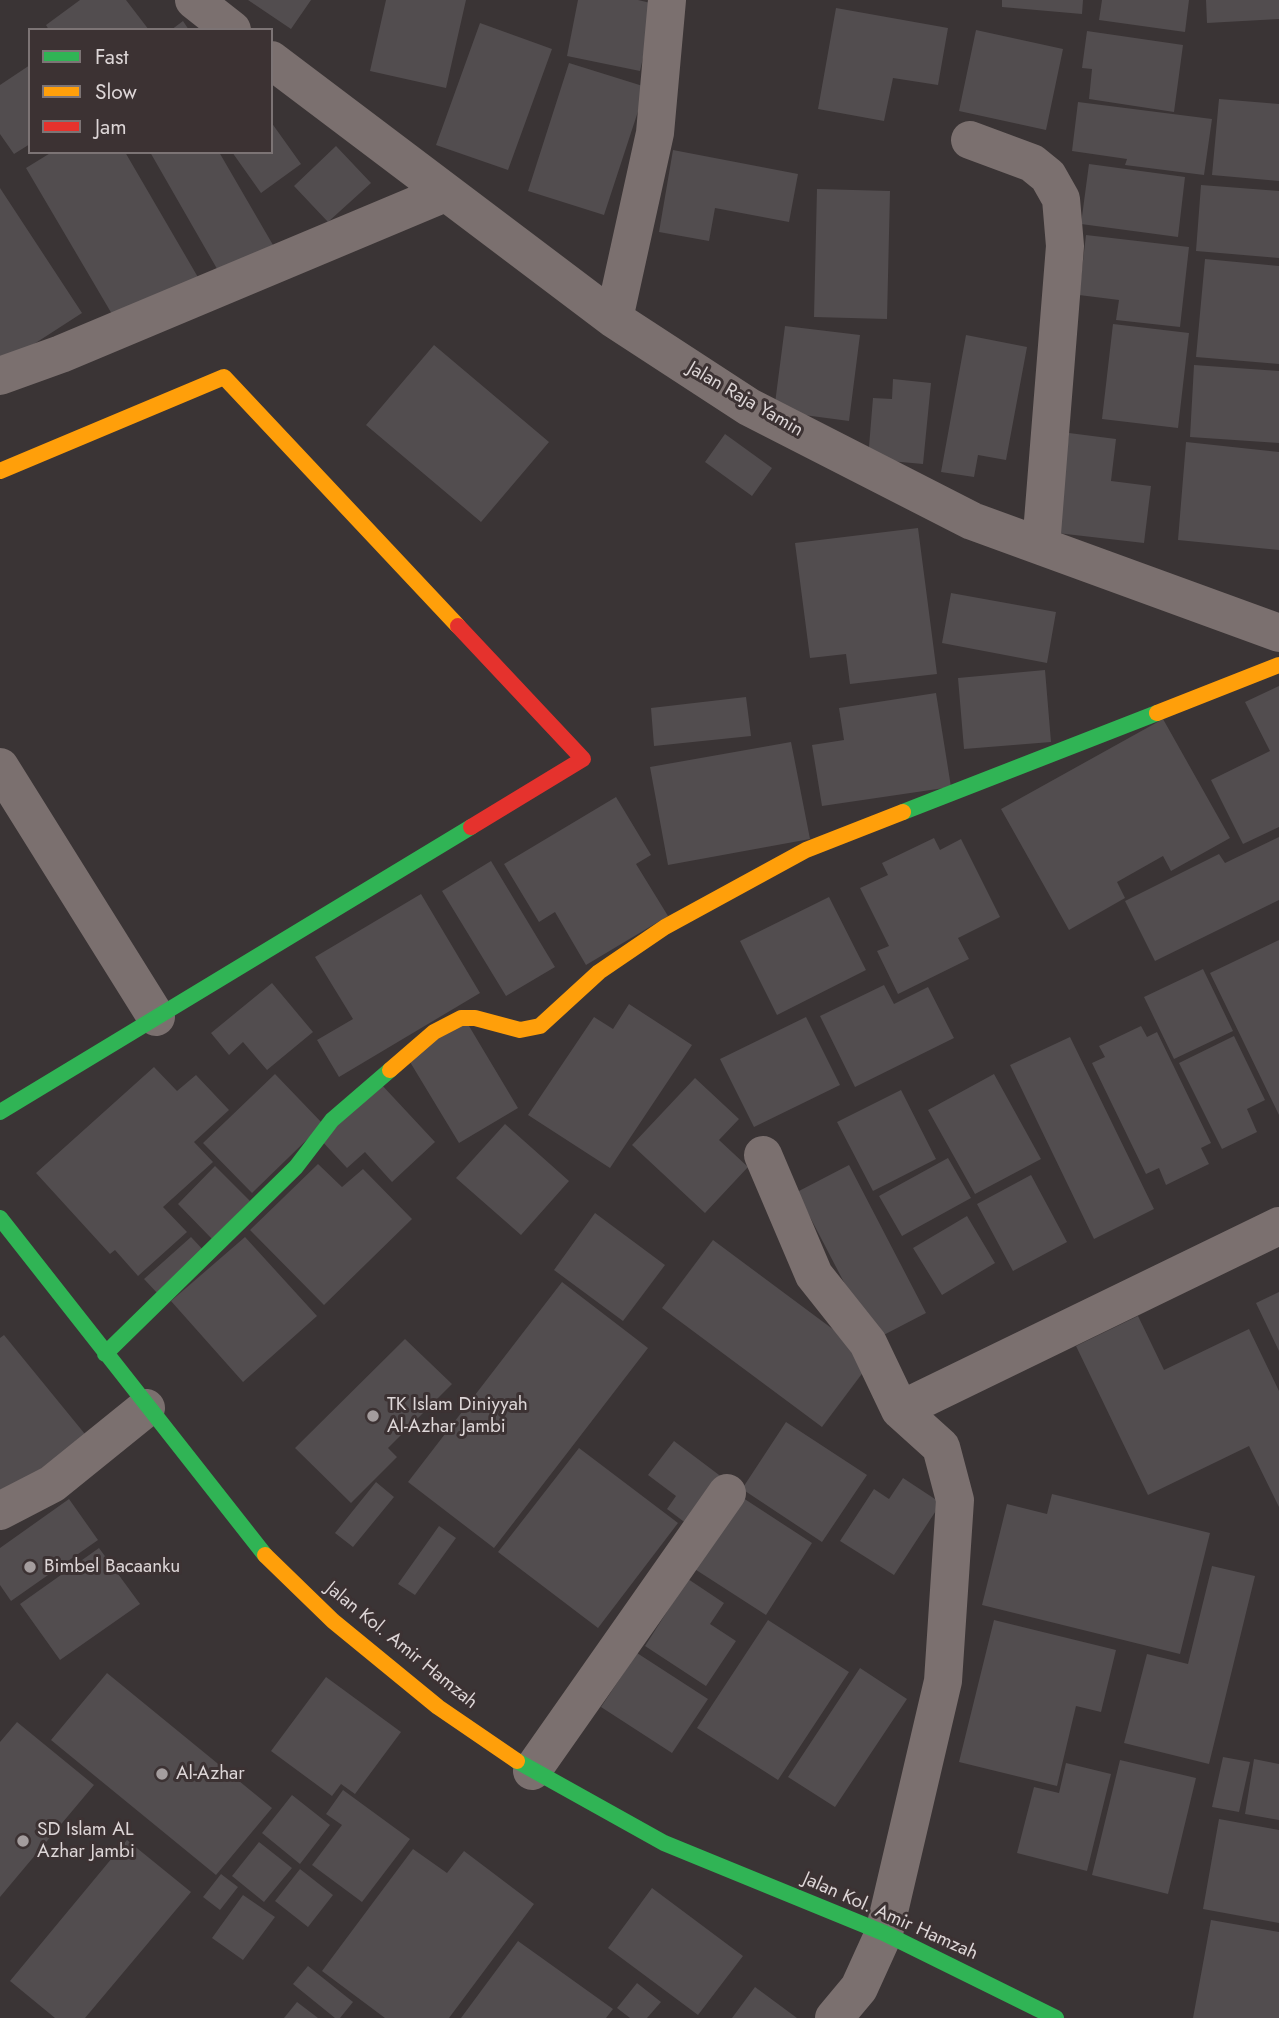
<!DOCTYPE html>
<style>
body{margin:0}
#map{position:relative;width:1279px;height:2018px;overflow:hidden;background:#3a3435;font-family:Jost,sans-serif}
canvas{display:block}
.legend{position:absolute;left:28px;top:28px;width:245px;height:126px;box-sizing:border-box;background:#3c3233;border:2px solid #7c7475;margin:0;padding:9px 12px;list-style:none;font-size:21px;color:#ddd6d7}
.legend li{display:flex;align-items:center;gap:14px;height:35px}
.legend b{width:35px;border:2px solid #7c7475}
</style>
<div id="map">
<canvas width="1279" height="2018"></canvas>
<ul class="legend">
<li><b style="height:9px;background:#30b455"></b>Fast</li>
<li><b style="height:9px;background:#ff9f0a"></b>Slow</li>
<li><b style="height:9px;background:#e5322d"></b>Jam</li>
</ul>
</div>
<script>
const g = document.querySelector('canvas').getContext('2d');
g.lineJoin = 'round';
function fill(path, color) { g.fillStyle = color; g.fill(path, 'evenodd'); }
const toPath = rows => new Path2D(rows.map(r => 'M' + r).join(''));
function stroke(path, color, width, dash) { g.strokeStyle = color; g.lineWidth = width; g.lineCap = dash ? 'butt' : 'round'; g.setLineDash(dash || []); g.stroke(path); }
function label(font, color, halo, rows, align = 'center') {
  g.font = font + ' Jost,sans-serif'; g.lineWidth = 6; g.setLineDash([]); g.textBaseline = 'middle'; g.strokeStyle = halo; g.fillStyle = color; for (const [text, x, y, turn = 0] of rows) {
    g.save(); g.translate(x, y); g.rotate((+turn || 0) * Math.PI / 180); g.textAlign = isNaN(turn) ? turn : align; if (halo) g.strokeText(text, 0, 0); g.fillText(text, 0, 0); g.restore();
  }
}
fill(toPath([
 [80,0,126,0,149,30,49,30,46,25],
 [248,0,311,0,291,29],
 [386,0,466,0,446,88,370,71],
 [578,0,638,0,655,4,640,71,567,56],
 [1002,0,1083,0,1082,14,1002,7],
 [1102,0,1189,0,1185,32,1099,20],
 [1206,0,1279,0,1279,19,1207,23],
 [836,8,948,28,938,85,893,78,884,121,818,109],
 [183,21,189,30,171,30],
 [480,23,552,49,508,170,436,145],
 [976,30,1063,49,1046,130,959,111],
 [1087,31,1183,45,1174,112,1089,99,1092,69,1082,68],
 [569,63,646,87,604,215,528,191],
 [30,65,30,144,14,154,0,134,0,85],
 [1219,99,1279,104,1279,181,1212,175],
 [1078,102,1212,119,1204,175,1125,165,1127,159,1072,151],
 [271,122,301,164,261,193,232,152,271,152],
 [336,146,371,183,328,222,294,186],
 [673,150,798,174,789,222,715,208,709,241,659,232],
 [52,152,125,152,199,279,119,326,26,168],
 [150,152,219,152,273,245,220,274],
 [1089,164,1185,177,1178,237,1081,224],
 [1201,185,1279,191,1279,258,1196,251],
 [0,188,82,313,0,366],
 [817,189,890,191,887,319,814,317],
 [1086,235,1189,247,1180,327,1116,320,1119,300,1079,295],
 [1205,259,1279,266,1279,364,1196,357],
 [1113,324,1189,333,1178,428,1102,419],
 [785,326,860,335,849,421,774,411],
 [966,335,1027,347,1006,460,978,455,974,477,941,472],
 [434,345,549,442,481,522,366,425],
 [1194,365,1279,371,1279,443,1190,437],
 [893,379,931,383,923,464,868,459,873,398,892,399],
 [1069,433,1116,439,1111,481,1151,486,1144,543,1057,533],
 [725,434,772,468,752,496,705,462],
 [1186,442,1279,452,1279,550,1178,540],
 [918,528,937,674,850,684,846,654,810,658,795,543],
 [951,593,1056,612,1047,663,942,643],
 [1045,670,1051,742,964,749,958,678],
 [1279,686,1279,827,1243,844,1211,780,1270,751,1245,702],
 [936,693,951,787,822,806,812,745,844,740,839,708],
 [746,697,751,736,654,746,651,708],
 [1163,719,1230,838,1171,871,1163,856,1117,882,1125,898,1069,930,1001,809],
 [791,742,810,839,668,865,650,767],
 [616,797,651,855,636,864,668,916,586,965,555,912,539,922,504,864],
 [1279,837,1279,900,1155,961,1125,901,1219,854,1225,863],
 [934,838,940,850,961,839,1000,917,958,938,969,959,898,994,877,951,889,946,860,888,888,875,882,863],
 [491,861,555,967,506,996,442,891],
 [421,894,480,993,339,1077,317,1040,353,1019,315,957],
 [829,897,866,970,777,1015,740,941],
 [1279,940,1279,1115,1210,973],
 [1203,969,1233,1031,1174,1059,1144,997],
 [272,983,313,1032,267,1070,243,1042,229,1055,211,1033],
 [884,985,894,1004,928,987,954,1038,855,1087,820,1016],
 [629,1004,692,1045,610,1168,528,1115,594,1017,613,1029],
 [806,1017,840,1085,754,1127,720,1059],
 [466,1021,518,1108,459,1143,407,1057],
 [1141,1026,1147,1037,1157,1032,1211,1143,1201,1148,1209,1164,1166,1185,1159,1168,1146,1174,1092,1063,1105,1057,1099,1046],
 [1234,1036,1265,1100,1247,1109,1257,1132,1222,1149,1179,1063],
 [1070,1037,1154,1209,1094,1239,1010,1065],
 [154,1067,177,1091,196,1075,229,1110,194,1142,213,1162,163,1207,187,1232,138,1276,115,1250,110,1254,36,1173],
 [275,1074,323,1124,252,1193,203,1143],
 [994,1074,1041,1159,975,1194,928,1110],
 [695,1078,739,1119,719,1140,748,1167,705,1213,632,1145],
 [380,1083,435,1142,392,1182,365,1152,347,1168,319,1138],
 [901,1090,936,1159,873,1191,837,1122],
 [505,1124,569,1181,521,1235,456,1178],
 [948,1158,971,1198,902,1236,879,1196],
 [318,1164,342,1187,363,1169,412,1219,324,1305,250,1230],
 [849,1165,926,1313,874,1340,797,1192],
 [215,1166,250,1201,212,1239,178,1204],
 [1031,1175,1067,1242,1013,1271,977,1204],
 [595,1213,665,1265,623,1321,554,1270],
 [967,1216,995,1263,942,1295,913,1248],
 [191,1237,206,1253,159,1295,144,1279],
 [245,1237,317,1316,243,1382,171,1301],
 [713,1240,873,1359,822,1427,662,1308],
 [562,1282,648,1348,494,1548,408,1482],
 [1279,1292,1279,1351,1256,1303],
 [1138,1316,1164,1370,1249,1329,1279,1391,1279,1507,1249,1446,1148,1495,1076,1346],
 [4,1335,89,1439,0,1497,0,1338],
 [405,1339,452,1384,388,1448,397,1457,351,1503,295,1448],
 [786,1422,867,1475,822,1542,742,1489],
 [674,1441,731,1484,695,1530,667,1509,676,1496,648,1475],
 [579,1448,678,1523,598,1628,498,1552],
 [903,1478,941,1503,894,1575,840,1541,874,1489,889,1499],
 [376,1482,394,1497,353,1547,335,1533],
 [737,1494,812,1543,766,1615,690,1566],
 [1052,1494,1210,1533,1180,1654,982,1605,1007,1504,1047,1514],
 [69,1499,98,1540,11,1601,0,1585,0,1548],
 [439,1526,456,1538,415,1595,398,1584],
 [99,1548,140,1604,60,1660,20,1604],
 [1212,1566,1255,1576,1209,1764,1124,1743,1147,1654,1188,1664],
 [688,1579,724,1603,710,1624,736,1641,706,1686,645,1646],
 [768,1620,849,1672,778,1780,697,1728],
 [994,1620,1116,1650,1101,1712,1076,1706,1057,1786,959,1762],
 [637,1653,708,1699,672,1753,601,1707],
 [860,1668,907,1699,835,1807,788,1777],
 [107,1673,272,1808,216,1875,51,1740],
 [326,1677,401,1732,355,1794,341,1784,332,1796,271,1751],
 [17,1722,94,1785,0,1897,0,1742],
 [1223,1757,1250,1762,1239,1812,1212,1807],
 [1254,1759,1279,1764,1279,1820,1245,1814],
 [1120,1760,1196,1778,1168,1894,1092,1875],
 [1066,1763,1111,1774,1087,1871,1017,1853,1034,1787,1059,1793],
 [343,1790,410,1839,362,1902,312,1865,342,1825,326,1814],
 [292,1795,330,1825,300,1864,262,1833],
 [1219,1819,1279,1830,1279,1923,1203,1909],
 [127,1840,191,1892,85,2018,55,2018,10,1981],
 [259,1842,292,1868,264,1902,232,1876],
 [413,1849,447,1873,464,1851,534,1904,449,2018,385,2018,322,1971],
 [300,1869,333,1895,308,1927,275,1901],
 [221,1874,238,1887,220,1910,203,1897],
 [652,1888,743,1956,698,2015,608,1948],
 [243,1895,275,1917,243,1960,212,1938],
 [1211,1920,1279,1932,1279,2018,1193,2018],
 [518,1941,613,2009,606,2018,461,2018],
 [308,1966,353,2002,340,2018,335,2018,293,1984],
 [637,1983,661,2002,647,2018,630,2018,617,2008],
 [755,1987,797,2018,732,2018],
 [297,2002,318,2018,284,2018]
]), '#524d4f');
stroke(toPath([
 [194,0,232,30],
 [271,60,614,319,749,407,972,521,1279,633],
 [970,140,1032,163,1048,176,1061,199,1065,246,1041,546],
 [614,319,655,133,667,0],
 [0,376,61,354,445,193],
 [0,767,156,1017],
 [763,1155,814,1275,868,1343,900,1410,941,1447,955,1500,943,1681,884,1933,859,1988,834,2018],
 [900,1410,1279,1226],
 [0,1511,52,1484,146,1408],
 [532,1771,727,1493]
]), '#7b706f', 38);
stroke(toPath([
 [903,812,1157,713],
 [0,1112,471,827],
 [0,1218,265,1555],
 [105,1354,296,1167,332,1120,390,1070],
 [517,1761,664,1843,884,1933,1056,2018]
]), '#30b455', 16);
stroke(toPath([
 [0,471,224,377,458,626],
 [1157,713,1279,665],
 [390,1070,434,1032,461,1018,475,1018,520,1030,540,1026,599,972,665,927,806,850,903,812],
 [265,1555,333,1621,438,1707,517,1761]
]), '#ff9f0a', 16);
stroke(toPath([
 [458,626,583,759,471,827]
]), '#e5322d', 16);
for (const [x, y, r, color] of [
 [373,1416,7,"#a49d9e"],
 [30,1567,7,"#a49d9e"],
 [162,1774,7,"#a49d9e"],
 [23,1841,7,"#a49d9e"]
]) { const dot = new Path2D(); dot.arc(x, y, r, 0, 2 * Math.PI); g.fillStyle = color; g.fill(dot); stroke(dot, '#3c3233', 2.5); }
label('19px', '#ddd6d7', '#3c3233', [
 ["Jalan Raja Yamin",745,400,30],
 ["Jalan Kol. Amir Hamzah",401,1646,39],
 ["Jalan Kol. Amir Hamzah",890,1917,24]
]);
label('19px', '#ddd6d7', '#3c3233', [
 ["TK Islam Diniyyah",387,1405],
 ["Al-Azhar Jambi",387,1427],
 ["Bimbel Bacaanku",44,1567],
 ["Al-Azhar",176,1774],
 ["SD Islam AL",37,1830],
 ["Azhar Jambi",37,1852]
], 'left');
</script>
